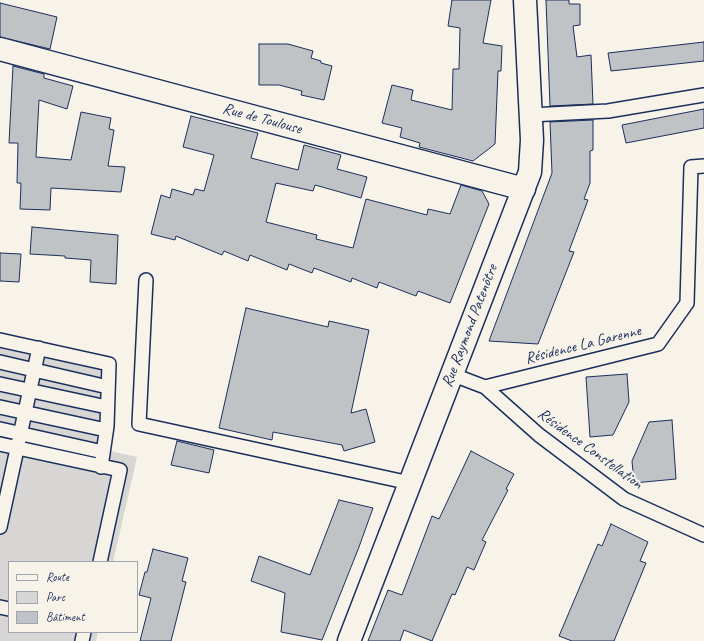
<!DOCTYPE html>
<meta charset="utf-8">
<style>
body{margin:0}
#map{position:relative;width:704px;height:641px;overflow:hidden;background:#f7f3e8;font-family:Caveat,sans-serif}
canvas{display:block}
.legend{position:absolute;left:8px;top:561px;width:130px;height:72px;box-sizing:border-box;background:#f7f3e8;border:1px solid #9fa5b1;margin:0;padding:5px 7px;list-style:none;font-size:12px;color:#1b2f5e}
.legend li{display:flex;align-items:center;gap:8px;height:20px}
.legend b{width:20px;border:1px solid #9fa5b1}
</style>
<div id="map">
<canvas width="704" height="641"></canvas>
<ul class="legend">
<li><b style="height:5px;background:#f7f3e8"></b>Route</li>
<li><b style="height:11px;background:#d7d6d4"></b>Parc</li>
<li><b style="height:11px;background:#c0c3c5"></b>Bâtiment</li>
</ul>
</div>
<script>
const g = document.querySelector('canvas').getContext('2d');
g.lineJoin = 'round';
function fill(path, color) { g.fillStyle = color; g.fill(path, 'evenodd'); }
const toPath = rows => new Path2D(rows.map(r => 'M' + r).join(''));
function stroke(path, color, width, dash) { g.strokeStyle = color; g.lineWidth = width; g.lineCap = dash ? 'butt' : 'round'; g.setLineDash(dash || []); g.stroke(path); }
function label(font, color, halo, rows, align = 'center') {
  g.font = font + ' Caveat,sans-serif'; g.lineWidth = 4; g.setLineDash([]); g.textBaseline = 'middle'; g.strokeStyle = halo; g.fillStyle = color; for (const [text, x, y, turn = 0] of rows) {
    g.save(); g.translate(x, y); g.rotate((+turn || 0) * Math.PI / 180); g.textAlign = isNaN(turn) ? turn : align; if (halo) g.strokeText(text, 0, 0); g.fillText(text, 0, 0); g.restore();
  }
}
fill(toPath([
 [0,337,113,362,110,451,137,457,113,562,9,562,9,632,98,632,96,641,0,641]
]), '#d7d6d4');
const building = toPath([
 [452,0,491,0,483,43,502,46,501,71,498,71,495,144,473,161,419,147,420,143,400,137,402,128,382,123,392,85,413,90,411,100,452,110,453,69,459,69,460,28,448,26,452,0],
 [546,0,569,0,569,4,580,4,580,25,573,26,577,57,591,55,593,104,550,106,546,0],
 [0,3,57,17,50,49,0,37,0,3],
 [704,42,704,61,611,71,608,53,704,42],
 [259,44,288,44,313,51,311,58,321,61,321,63,332,66,324,100,301,95,302,91,279,85,259,85,259,44],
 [13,66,44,74,44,78,73,86,67,109,39,100,36,157,71,160,81,112,111,118,109,129,114,130,108,166,125,167,121,192,51,188,50,210,20,209,21,183,17,183,18,143,9,143,13,66],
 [704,109,704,128,626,143,622,125,704,109],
 [191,116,258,133,251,158,298,170,304,145,341,155,337,169,367,177,361,198,315,185,313,191,276,183,266,222,317,235,316,239,353,248,366,199,427,215,428,209,450,214,461,185,482,191,489,204,450,303,418,291,416,296,379,282,377,288,352,278,351,282,314,268,312,273,289,264,287,270,250,255,248,261,224,251,222,255,176,236,175,240,151,234,161,195,170,198,172,189,193,195,195,189,204,191,214,155,183,147,191,116],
 [593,120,593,150,590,151,590,183,584,199,588,200,569,251,574,252,538,344,489,341,552,173,550,122,593,120],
 [32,227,118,235,116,284,90,282,91,260,65,258,65,256,30,254,32,227],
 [0,253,21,254,19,282,0,281,0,253],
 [246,308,328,327,329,321,369,330,351,413,366,409,375,442,344,451,342,445,273,432,272,440,219,428,246,308],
 [627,374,629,402,613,435,590,437,586,377,627,374],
 [672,420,676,479,634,483,632,461,649,422,672,420],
 [177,441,214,450,209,473,171,465,177,441],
 [471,451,514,474,506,489,508,490,482,540,486,542,474,570,467,567,455,595,452,594,432,641,404,630,400,641,368,641,388,590,402,595,432,516,439,519,471,451],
 [339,500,373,508,359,547,322,640,281,632,285,593,251,581,259,556,310,575,339,500],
 [611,524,648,542,640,561,646,563,614,641,572,641,559,636,598,544,602,546,611,524],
 [153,549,188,558,182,581,186,582,171,641,140,641,151,598,139,595,145,572,147,572,153,549]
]);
fill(building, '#c0c3c5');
stroke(building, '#1b2f5e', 1);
const lane = toPath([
 [530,115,608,111,704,95],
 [146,280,139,424,410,483],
 [0,340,109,364,107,426,101,467],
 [0,362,108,387],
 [451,374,485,387,539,435,624,499,704,535],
 [0,384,107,407],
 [485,387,658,344,687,303,691,167,704,166],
 [0,407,106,430],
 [0,429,103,452],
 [0,444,120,470,100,562],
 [0,527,39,348],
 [0,607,9,609],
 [82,641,84,632]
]);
const street = toPath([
 [0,49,524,189]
]);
const secondary = toPath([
 [349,641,530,172,532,140,525,0]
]);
stroke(lane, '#1b2f5e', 16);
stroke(street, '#1b2f5e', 25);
stroke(secondary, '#1b2f5e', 25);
stroke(lane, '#f7f3e8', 13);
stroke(street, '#f7f3e8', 22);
stroke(secondary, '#f7f3e8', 22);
label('16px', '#1b2f5e', '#f7f3e8', [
 ["Rue de Toulouse",262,119,15],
 ["Rue Raymond Patenôtre",470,326,-69],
 ["Résidence La Garenne",583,345,-14],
 ["Résidence Constellation",590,449,36]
]);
</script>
